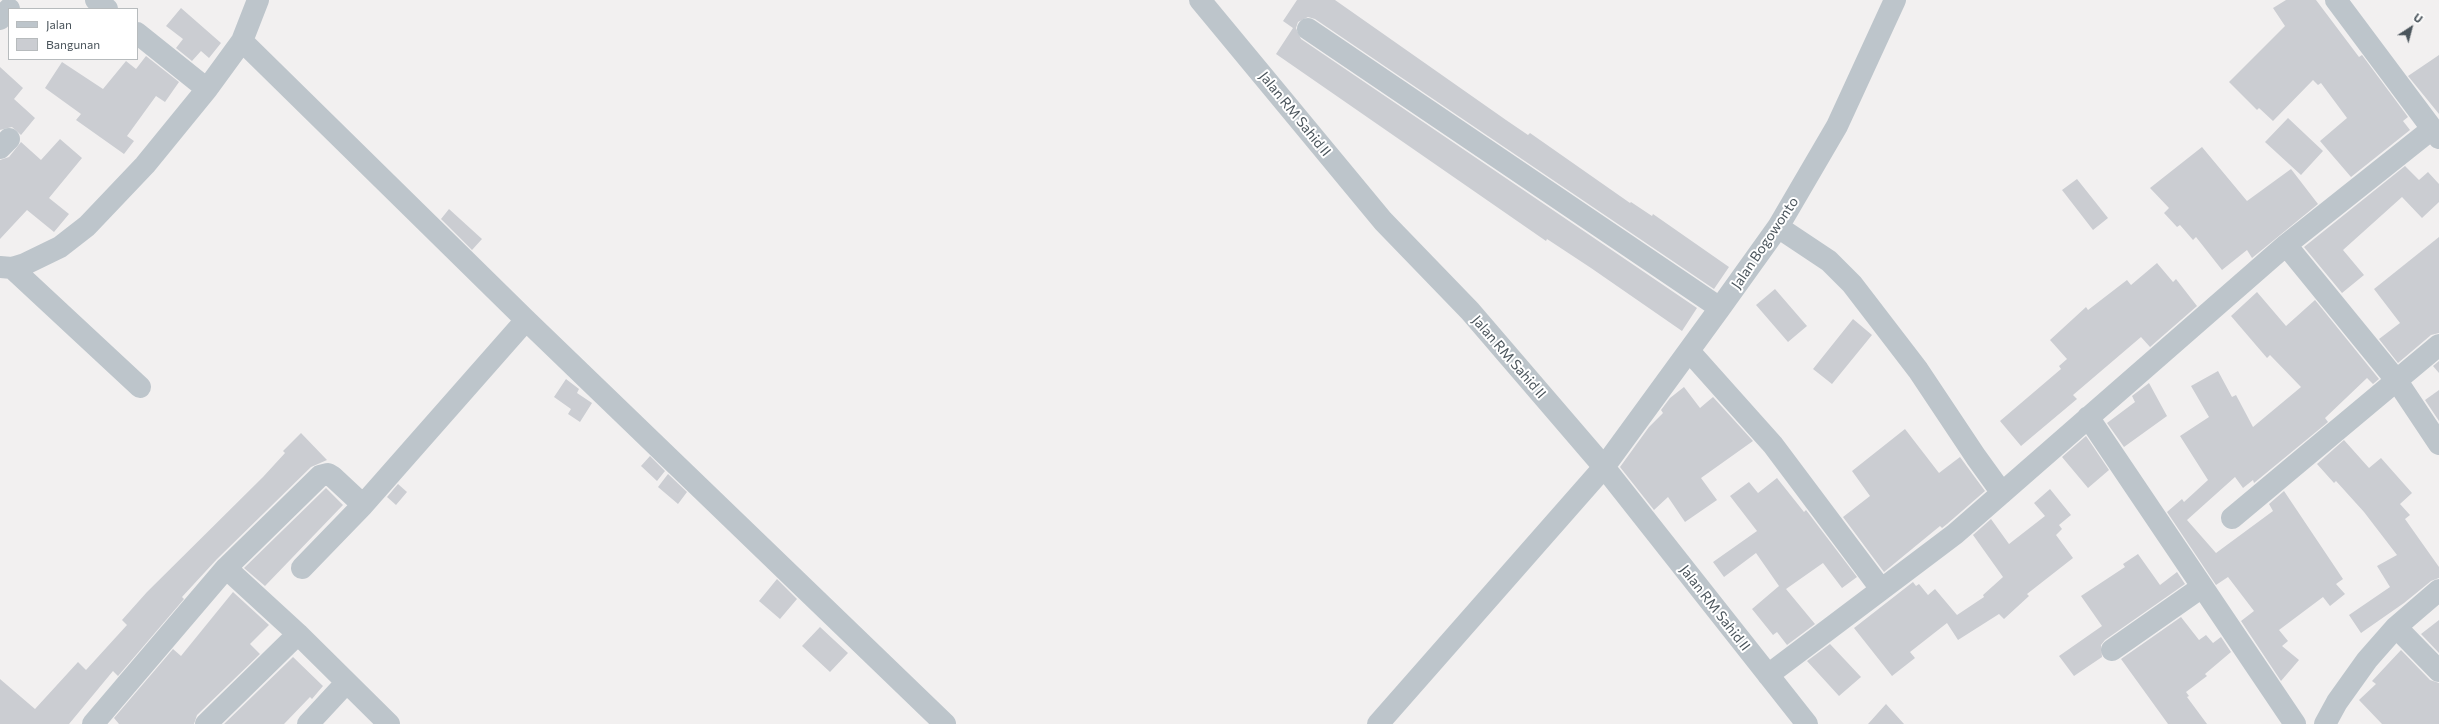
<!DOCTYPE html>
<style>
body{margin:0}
#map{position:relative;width:2439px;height:724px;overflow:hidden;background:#f2f0f0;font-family:Commissioner,sans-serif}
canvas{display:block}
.legend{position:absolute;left:8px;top:8px;width:130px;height:52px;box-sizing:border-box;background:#fff;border:1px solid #b7bbbd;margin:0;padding:5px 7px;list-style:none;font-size:12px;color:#4a545b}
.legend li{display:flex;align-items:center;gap:8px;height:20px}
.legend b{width:20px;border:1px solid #b7bbbd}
.north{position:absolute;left:2391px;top:8px;width:40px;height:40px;-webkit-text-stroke:3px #fff;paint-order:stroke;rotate:36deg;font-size:11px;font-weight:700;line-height:16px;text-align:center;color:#4a545b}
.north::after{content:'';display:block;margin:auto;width:14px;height:18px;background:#4a545b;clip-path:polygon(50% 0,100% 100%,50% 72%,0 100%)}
</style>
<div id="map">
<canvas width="2439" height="724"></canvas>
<ul class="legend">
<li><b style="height:5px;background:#bdc5cb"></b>Jalan</li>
<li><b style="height:11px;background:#cbcdd2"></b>Bangunan</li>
</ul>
<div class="north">U</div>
</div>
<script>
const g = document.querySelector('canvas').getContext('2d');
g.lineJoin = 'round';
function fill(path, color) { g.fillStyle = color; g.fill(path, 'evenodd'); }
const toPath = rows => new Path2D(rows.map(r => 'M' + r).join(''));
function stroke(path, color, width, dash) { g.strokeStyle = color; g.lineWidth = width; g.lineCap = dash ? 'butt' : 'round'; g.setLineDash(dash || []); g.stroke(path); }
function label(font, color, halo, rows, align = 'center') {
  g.font = font + ' Commissioner,sans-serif'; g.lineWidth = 4; g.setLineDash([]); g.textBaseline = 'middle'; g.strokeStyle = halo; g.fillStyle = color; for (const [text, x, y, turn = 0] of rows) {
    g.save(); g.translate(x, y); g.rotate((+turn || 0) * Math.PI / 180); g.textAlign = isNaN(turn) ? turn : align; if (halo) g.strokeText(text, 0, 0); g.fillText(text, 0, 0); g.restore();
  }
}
fill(toPath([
 [1297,0,1335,0,1506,120,1528,135,1530,133,1630,203,1631,202,1652,216,1653,214,1729,267,1714,289,1315,19,1308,17,1298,22,1296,28,1301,39,1697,308,1682,331,1591,268,1547,239,1546,241,1276,54,1293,28,1283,21],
 [2286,0,2316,0,2359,57,2362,55,2408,117,2403,121,2410,130,2351,177,2320,141,2347,118,2321,83,2318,85,2313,80,2273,121,2259,108,2257,110,2229,82,2285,26,2273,8],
 [181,8,221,43,209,58,201,51,192,61,176,48,183,39,166,26],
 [2439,55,2439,114,2408,76],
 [146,56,179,82,165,102,156,96,127,136,134,141,124,154,76,120,81,114,45,88,62,62,103,89,126,61,136,69],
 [0,67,23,88,14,99,35,118,21,135,12,127,0,130],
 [2288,118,2323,151,2301,175,2265,142],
 [60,139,82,158,49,198,69,214,54,232,27,210,0,239,0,160,9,157,21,142,41,160],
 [2202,147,2247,201,2291,169,2318,204,2252,258,2247,250,2222,270,2196,237,2193,240,2180,225,2177,227,2164,213,2169,208,2150,188],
 [2405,166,2419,180,2428,172,2439,184,2439,202,2422,218,2402,197,2343,250,2364,275,2342,293,2304,247],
 [2077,179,2108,218,2093,230,2062,190],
 [449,209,482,239,472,250,441,219],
 [2439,237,2439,333,2431,335,2398,363,2379,339,2400,323,2374,289],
 [2157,263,2173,282,2176,279,2197,306,2150,347,2141,337,2073,395,2077,399,2021,446,2000,421,2061,369,2059,366,2067,359,2050,340,2086,307,2088,310,2127,280,2131,285],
 [1775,289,1807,326,1788,342,1756,305],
 [2257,292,2286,326,2315,300,2379,379,2373,384,2367,378,2325,418,2328,422,2254,483,2253,480,2243,488,2235,477,2187,520,2216,553,2273,511,2269,504,2284,491,2343,579,2336,584,2345,594,2330,606,2323,597,2279,630,2288,641,2282,646,2299,660,2281,681,2241,621,2254,611,2228,577,2216,585,2167,512,2182,499,2184,502,2208,480,2180,436,2209,417,2191,386,2218,371,2232,397,2236,395,2253,427,2301,387,2270,355,2267,358,2231,316],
 [1853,319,1872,335,1832,384,1813,369],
 [2439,361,2439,373,2433,366],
 [566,379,579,389,577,393,592,403,580,422,568,414,571,409,554,397],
 [2149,383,2167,416,2124,447,2107,423,2135,402,2132,396],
 [1684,387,1700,408,1713,397,1753,441,1701,478,1717,500,1685,522,1668,497,1654,510,1620,467,1649,427,1663,413,1661,410,1670,398],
 [2439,390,2439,421,2425,400],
 [1905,429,1939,473,1960,457,1985,491,1947,524,1942,528,1940,526,1884,572,1843,517,1870,496,1852,471],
 [301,433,327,460,311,467,217,559,182,597,184,599,118,676,113,671,69,724,0,724,0,679,35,709,78,662,86,670,127,625,122,620,147,592,263,477,285,453,283,451],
 [2086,436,2109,470,2088,488,2062,457],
 [2344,440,2369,468,2381,458,2412,493,2400,504,2410,515,2405,519,2439,567,2439,578,2431,581,2404,603,2361,633,2349,615,2390,587,2377,566,2397,555,2364,512,2336,481,2334,483,2317,464],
 [650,456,665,471,657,481,641,466],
 [668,474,687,492,678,504,658,487],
 [1777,478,1804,512,1806,510,1857,577,1842,588,1823,563,1786,589,1815,624,1787,645,1777,632,1773,635,1752,609,1779,586,1756,553,1724,577,1713,562,1757,531,1730,496,1749,482,1758,493],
 [398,484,407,492,396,505,387,497],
 [326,488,343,505,265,586,244,568],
 [2050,489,2071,515,2059,525,2062,529,2056,535,2073,558,2027,594,2029,596,2004,619,1999,614,1958,640,1947,623,1910,652,1915,658,1892,676,1854,628,1913,582,1916,586,1919,584,1928,595,1935,589,1957,615,1984,597,1983,595,2003,577,1973,535,1991,519,2009,544,2045,516,2034,503],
 [2138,554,2160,585,2177,572,2185,584,2105,640,2101,645,2102,657,2074,676,2059,656,2102,626,2081,596,2125,567,2123,564],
 [777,579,797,599,780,619,759,601],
 [233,592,269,625,250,644,260,654,197,715,194,724,119,724,114,718,173,649,181,656],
 [2181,617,2199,640,2206,635,2213,643,2221,637,2231,652,2205,674,2207,676,2186,692,2189,696,2187,697,2207,724,2168,724,2121,659],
 [2439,620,2439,653,2421,634],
 [820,627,848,653,830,672,802,646],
 [1830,644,1861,677,1839,696,1807,661],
 [2401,650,2430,680,2439,683,2439,724,2382,724,2359,700,2376,684,2372,681],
 [293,657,323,686,312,699,310,697,284,724,224,724],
 [1886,704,1904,724,1868,724]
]), '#cbcdd2');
stroke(toPath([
 [96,0,107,9],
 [1200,0,1383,221,1470,311,1604,467,1807,724],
 [2336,0,2439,138],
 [0,19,9,9],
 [1308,29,1720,308],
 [137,33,207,89],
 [242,41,526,320,945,724],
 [0,148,9,139],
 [1778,227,1829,261,1852,284,1918,370,1976,457,2002,493],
 [2286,245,2397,381,2439,444],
 [0,267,12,268,25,264,60,247,87,226,145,165,207,89,242,41,258,0],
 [12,268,140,387],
 [1689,351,1773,445,1881,589],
 [2088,417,2295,724],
 [2232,518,2439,345],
 [226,568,298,634,389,724],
 [302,568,363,505,526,320],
 [2396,627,2439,671],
 [2112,650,2202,587],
 [1768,675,1955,534,2286,245,2432,129],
 [93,724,226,568,320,476,328,474,333,477,363,505],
 [206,724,298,634],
 [308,724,346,683],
 [1378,724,1604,467,1720,308,1778,227,1837,126,1895,0],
 [2325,724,2337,702,2367,660,2396,627,2439,590]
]), '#bdc5cb', 22);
label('14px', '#4a545b', '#fff', [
 ["Jalan RM Sahid II",1295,114,51],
 ["Jalan Bogowonto",1765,243,-56],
 ["Jalan RM Sahid II",1509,357,49],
 ["Jalan RM Sahid II",1715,608,52]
]);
</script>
